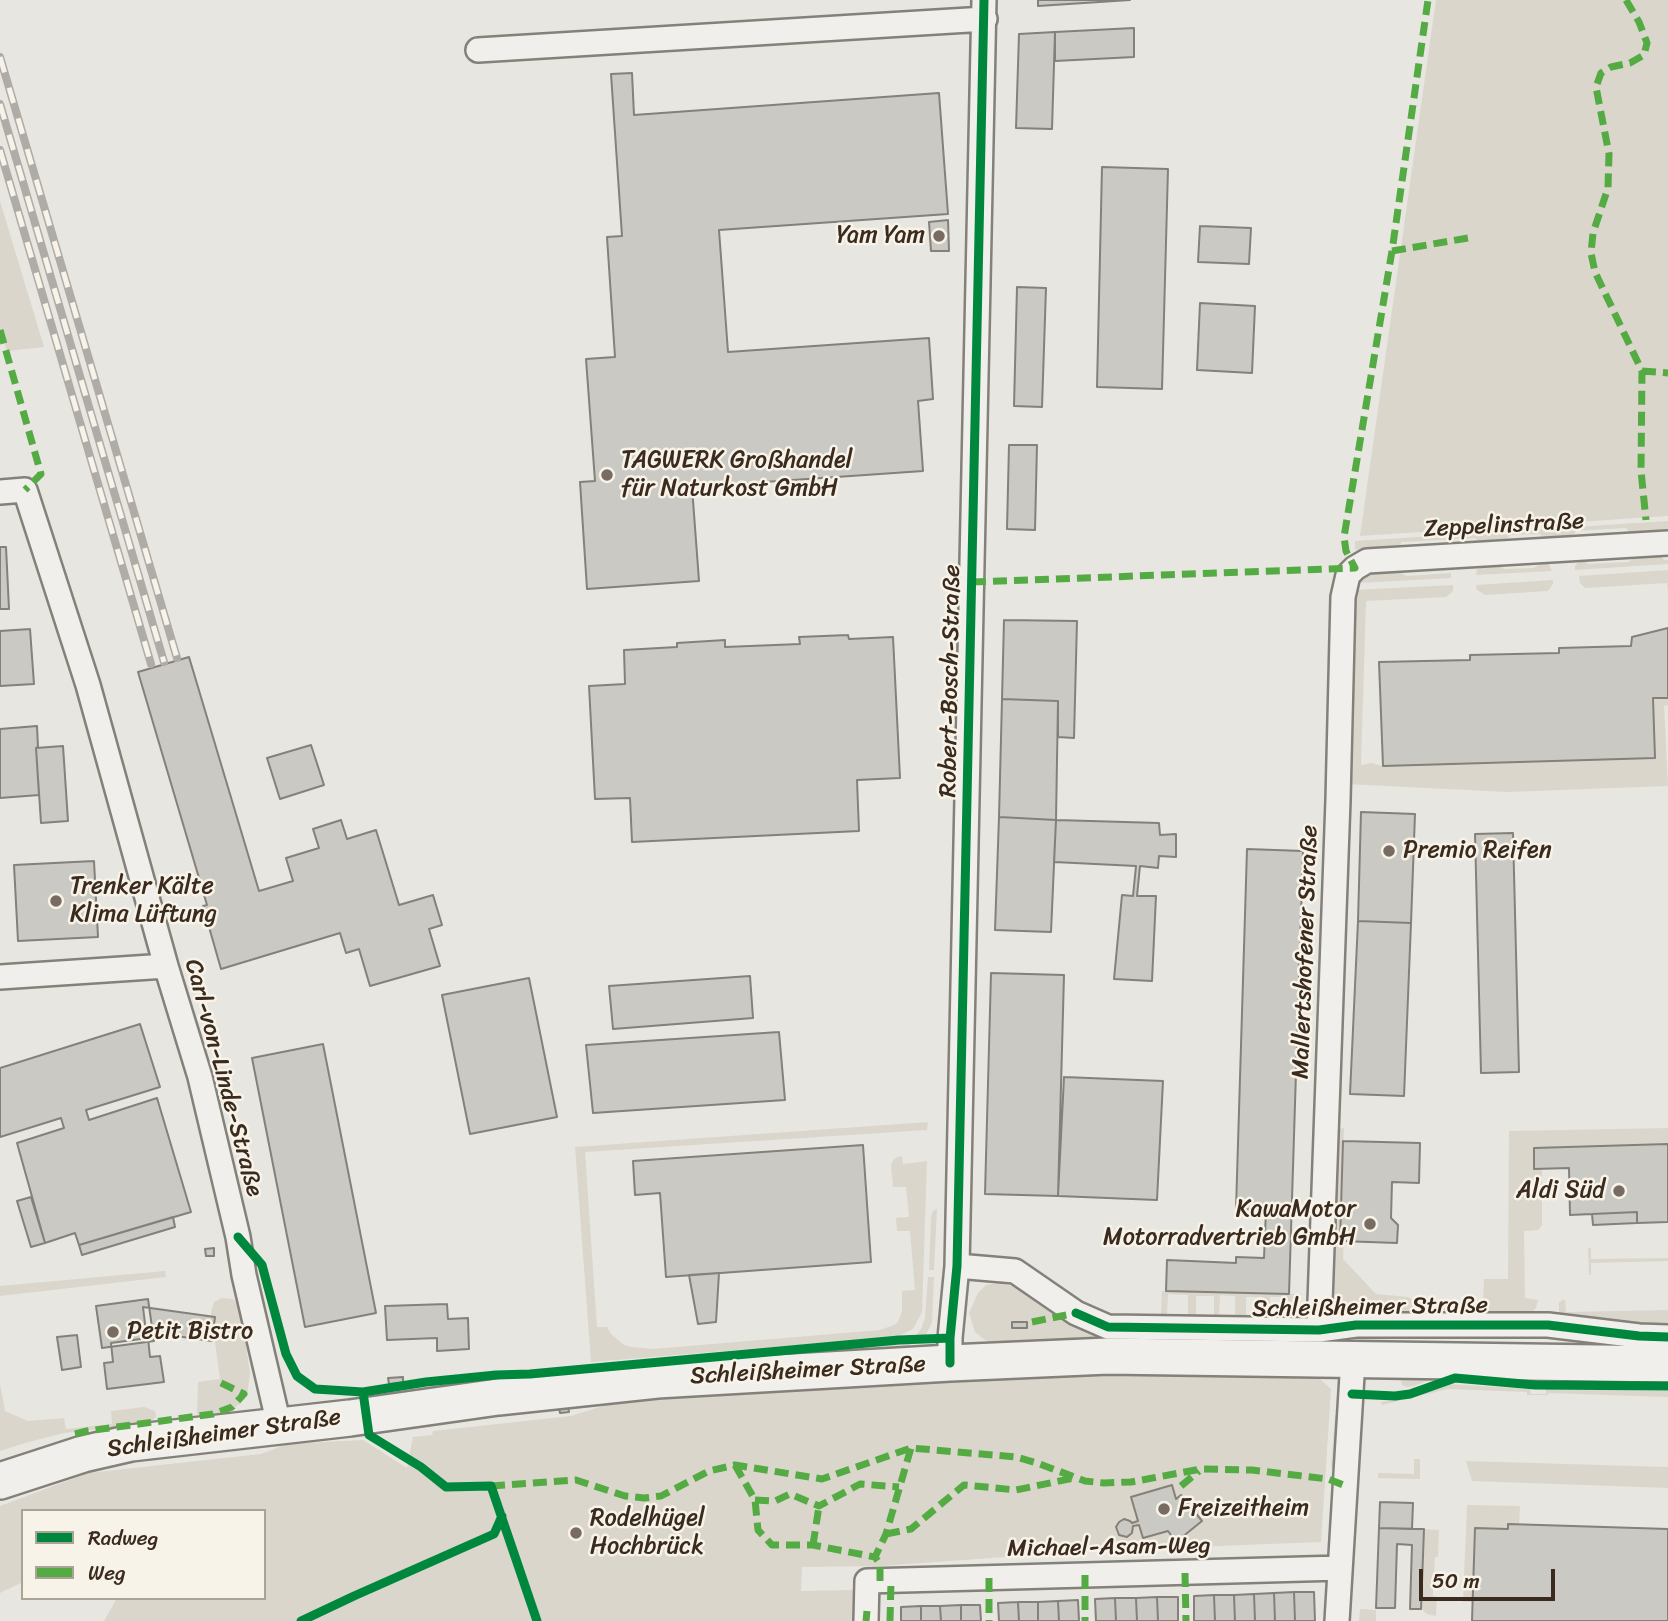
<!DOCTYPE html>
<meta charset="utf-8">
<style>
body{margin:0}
#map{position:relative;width:1668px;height:1621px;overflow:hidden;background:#e8e6e0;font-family:Sriracha,sans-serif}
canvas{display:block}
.legend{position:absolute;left:21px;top:1509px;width:245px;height:91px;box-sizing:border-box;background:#f7f3e8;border:2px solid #aca397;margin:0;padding:9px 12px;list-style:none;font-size:21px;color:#3b2a1e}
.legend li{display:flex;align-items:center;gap:14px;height:35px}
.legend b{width:35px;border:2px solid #aca397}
.scale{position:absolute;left:1419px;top:1569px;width:136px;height:32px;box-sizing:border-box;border:4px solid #3b2a1e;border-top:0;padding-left:9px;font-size:21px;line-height:24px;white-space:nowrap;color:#3b2a1e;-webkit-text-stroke:5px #f7f3e8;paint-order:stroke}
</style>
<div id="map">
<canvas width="1668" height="1621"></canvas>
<ul class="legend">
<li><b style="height:9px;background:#00873e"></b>Radweg</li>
<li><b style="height:9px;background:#55ab43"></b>Weg</li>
</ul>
<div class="scale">50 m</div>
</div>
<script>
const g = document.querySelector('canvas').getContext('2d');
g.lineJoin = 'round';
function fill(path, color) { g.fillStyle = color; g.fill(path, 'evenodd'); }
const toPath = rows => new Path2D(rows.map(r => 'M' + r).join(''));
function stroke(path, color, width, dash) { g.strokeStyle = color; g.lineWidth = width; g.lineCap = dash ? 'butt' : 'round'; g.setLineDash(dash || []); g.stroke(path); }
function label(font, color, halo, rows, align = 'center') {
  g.font = font + ' Sriracha,sans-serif'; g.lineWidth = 5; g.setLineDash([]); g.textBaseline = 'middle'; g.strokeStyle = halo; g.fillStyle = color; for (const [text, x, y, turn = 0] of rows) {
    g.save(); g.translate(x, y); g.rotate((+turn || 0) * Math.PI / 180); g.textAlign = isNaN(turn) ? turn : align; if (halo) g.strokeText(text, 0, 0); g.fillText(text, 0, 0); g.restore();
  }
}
fill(toPath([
 [1436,0,1668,0,1668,516,1360,536],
 [0,201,44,347,7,351,0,328],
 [1668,521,1668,532,1630,533,1626,528,1576,531,1571,538,1546,539,1540,534,1511,535,1503,541,1481,543,1475,538,1402,542,1397,549,1363,551,1355,549,1355,541],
 [1659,554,1664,560,1668,560,1668,564,1575,570,1575,566,1578,562,1585,561,1588,564,1628,562,1637,556],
 [1548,562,1552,571,1476,575,1477,570,1482,565,1498,564,1504,569,1534,568,1541,563],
 [1668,570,1668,591,1667,583,1585,588,1580,583,1579,576],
 [1398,571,1406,576,1451,573,1451,578,1359,583,1368,576,1376,573],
 [1553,580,1553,584,1548,591,1485,595,1477,590,1476,585],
 [1453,585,1453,591,1446,597,1366,601,1361,765,1371,763,1383,766,1654,758,1653,698,1668,698,1668,705,1664,706,1668,786,1507,792,1347,784,1354,590],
 [928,1122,927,1130,585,1152,597,1327,607,1327,611,1334,624,1345,632,1347,653,1349,880,1330,894,1325,898,1322,902,1311,902,1291,915,1290,910,1231,897,1231,896,1218,909,1217,906,1187,893,1187,891,1165,894,1159,898,1157,902,1156,903,1164,927,1161,922,1312,913,1329,896,1337,591,1362,575,1147],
 [1344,1128,1340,1241,1344,1241,1343,1259,1376,1294,1408,1297,1413,1300,1413,1309,1407,1314,1366,1315,1354,1313,1345,1306,1336,1297,1331,1287,1335,1130],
 [1668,1128,1668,1144,1534,1148,1534,1169,1542,1169,1542,1225,1538,1230,1524,1231,1525,1298,1538,1300,1536,1308,1531,1313,1524,1315,1443,1314,1438,1309,1438,1302,1483,1302,1484,1279,1508,1279,1509,1131],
 [937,1209,934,1270,929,1270,931,1217,933,1211],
 [1588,1248,1591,1248,1591,1259,1668,1258,1668,1261,1591,1263,1591,1275,1589,1275],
 [165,1271,166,1277,0,1296,0,1286],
 [928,1277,934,1277,932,1322,925,1337,913,1339,921,1329,925,1318],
 [998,1283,1017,1287,1097,1335,1111,1336,1346,1337,1357,1342,1387,1348,1000,1345,985,1340,975,1332,969,1313,978,1293,986,1285],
 [1162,1291,1301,1294,1296,1303,1284,1313,1285,1297,1270,1297,1270,1316,1262,1316,1262,1297,1246,1297,1246,1316,1235,1316,1235,1296,1220,1295,1219,1315,1214,1315,1214,1296,1196,1296,1196,1315,1188,1315,1188,1295,1168,1294,1167,1314,1161,1314],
 [222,1298,233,1299,241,1308,250,1374,247,1395,240,1404,229,1411,205,1416,197,1414,198,1382,220,1379,211,1313,214,1302],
 [1562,1300,1565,1300,1566,1312,1668,1310,1668,1328,1595,1325,1562,1316,1559,1312,1559,1303],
 [913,1343,901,1351,605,1373,556,1373],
 [1130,1370,1228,1371,1269,1376,1320,1379,1331,1389,1321,1542,1088,1551,880,1566,802,1567,801,1591,854,1590,856,1621,104,1621,117,1598,264,1598,264,1511,23,1511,23,1582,0,1593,0,1506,88,1473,261,1454,287,1444,363,1440,407,1468,413,1437,432,1435,433,1431,571,1416,635,1396,689,1392,810,1389],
 [1400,1376,1437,1377,1414,1386,1407,1387,1402,1385],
 [0,1384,5,1411,28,1421,64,1418,66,1429,112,1424,111,1411,144,1407,155,1411,156,1417,149,1423,64,1433,25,1443,0,1451],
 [1447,1384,1530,1389,1531,1394,1546,1394,1546,1389,1668,1391,1668,1397,1548,1393,1548,1395,1527,1395,1527,1392,1448,1389,1382,1405,1381,1402,1402,1399],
 [1341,1414,1336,1474,1331,1466,1335,1415],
 [1414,1459,1420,1459,1420,1479,1378,1478,1378,1473,1414,1474],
 [1466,1461,1668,1467,1668,1488,1472,1481],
 [1467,1505,1520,1506,1519,1524,1508,1524,1508,1529,1475,1528,1472,1602,1463,1602],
 [1424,1529,1439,1530,1438,1557,1435,1557,1434,1573,1438,1573,1437,1590,1433,1590,1433,1596,1437,1597,1436,1616,1427,1614,1421,1609],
 [1360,1609,1376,1610,1376,1621,1359,1621]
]), '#dad6cc');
const building = toPath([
 [1038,0,1130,0,1038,6,1038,0],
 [1134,28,1134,57,1055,61,1055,32,1134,28],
 [1055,32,1052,129,1016,128,1019,34,1055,32],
 [632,73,634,115,939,93,948,214,719,230,728,352,929,338,933,399,918,401,923,471,692,487,699,581,587,589,580,482,595,481,586,359,615,357,607,237,622,236,611,74,632,73],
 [1102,167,1168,169,1162,389,1097,387,1102,167],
 [948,220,949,251,931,251,929,222,948,220],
 [1200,226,1251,228,1249,264,1198,262,1200,226],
 [1017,287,1046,288,1042,407,1014,406,1017,287],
 [1200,303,1255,306,1252,373,1197,370,1200,303],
 [1009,445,1037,445,1035,530,1007,529,1009,445],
 [0,547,6,547,9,609,0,609,0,547],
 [1004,620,1077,621,1074,738,1058,737,1058,701,1002,699,1004,620],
 [1668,628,1668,698,1653,698,1655,758,1383,766,1379,662,1470,660,1470,655,1559,653,1559,648,1631,646,1632,637,1668,628],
 [30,629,34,684,0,686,0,631,30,629],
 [848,635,849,639,893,637,900,778,857,780,859,831,632,842,630,798,595,799,589,686,625,684,624,650,677,647,677,643,725,640,725,647,800,644,799,637,848,635],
 [189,657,259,891,293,881,286,858,319,848,313,829,341,820,347,839,376,830,399,905,433,895,442,925,429,929,440,966,370,986,359,949,346,953,340,933,221,969,203,906,207,905,138,672,189,657],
 [1002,699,1058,701,1056,820,999,817,1002,699],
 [37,726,38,747,36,748,39,795,0,798,0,729,37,726],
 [311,745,324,785,280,799,267,758,311,745],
 [63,746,68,821,41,823,36,748,63,746],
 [1361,812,1415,814,1411,923,1358,921,1361,812],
 [999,817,1056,820,1051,932,995,930,999,817],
 [1056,820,1159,823,1160,835,1176,834,1176,857,1159,856,1158,868,1140,866,1137,896,1156,896,1152,981,1114,979,1122,895,1133,896,1136,866,1054,862,1056,820],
 [1513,833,1519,1072,1481,1073,1475,834,1513,833],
 [1247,849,1303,851,1289,1294,1166,1291,1167,1260,1236,1263,1236,1257,1264,1258,1266,1210,1236,1209,1247,849],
 [94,861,98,937,18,941,14,865,94,861],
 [1358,921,1411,923,1404,1096,1350,1094,1358,921],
 [991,973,1064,975,1058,1196,985,1194,991,973],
 [750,976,753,1018,613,1029,609,986,750,976],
 [529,978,557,1117,470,1134,442,995,529,978],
 [140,1024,160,1087,86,1110,89,1120,157,1098,191,1212,79,1245,75,1233,45,1243,17,1143,64,1128,61,1118,0,1137,0,1068,140,1024],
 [779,1032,785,1100,593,1113,586,1045,779,1032],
 [323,1044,376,1313,305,1327,252,1058,323,1044],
 [1064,1077,1163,1081,1157,1200,1058,1196,1064,1077],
 [1343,1141,1420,1143,1419,1183,1392,1182,1391,1218,1398,1225,1397,1243,1340,1241,1343,1141],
 [1668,1144,1668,1222,1637,1223,1637,1212,1570,1215,1569,1168,1534,1169,1534,1148,1668,1144],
 [863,1145,871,1262,666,1277,660,1193,635,1195,633,1161,863,1145],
 [31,1197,45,1243,31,1247,17,1201,31,1197],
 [1637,1212,1637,1223,1593,1225,1592,1214,1637,1212],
 [173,1217,175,1227,82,1255,79,1245,173,1217],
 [214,1248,214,1256,206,1256,205,1249,214,1248],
 [719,1273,716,1322,698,1324,689,1275,719,1273],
 [148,1299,154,1341,102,1348,96,1306,148,1299],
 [447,1304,448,1319,468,1318,469,1349,437,1351,437,1338,387,1340,385,1306,447,1304],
 [143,1307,215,1317,212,1341,146,1332,143,1307],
 [1012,1322,1027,1322,1027,1328,1012,1328,1012,1322],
 [77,1335,81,1367,62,1370,57,1337,77,1335],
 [148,1338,150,1357,160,1356,164,1382,107,1389,104,1363,113,1362,111,1343,148,1338],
 [403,1377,403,1383,389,1384,388,1378,403,1377],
 [568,1406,569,1412,560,1413,559,1408,568,1406],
 [1172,1485,1176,1499,1181,1495,1202,1521,1176,1542,1168,1531,1143,1538,1139,1525,1133,1526,1132,1533,1127,1537,1119,1535,1116,1527,1119,1522,1124,1519,1130,1521,1132,1523,1138,1521,1131,1497,1172,1485],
 [1380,1502,1413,1503,1412,1529,1379,1528,1380,1502],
 [1508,1524,1668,1529,1668,1621,1472,1621,1475,1528,1508,1529,1508,1524],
 [1379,1528,1424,1529,1421,1609,1410,1609,1412,1545,1397,1544,1395,1608,1376,1608,1379,1528],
 [1294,1592,1314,1592,1315,1621,1295,1621,1294,1592],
 [1294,1592,1295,1621,1275,1621,1274,1593,1294,1592],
 [1274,1593,1275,1621,1255,1621,1254,1594,1274,1593],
 [1254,1594,1255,1621,1235,1621,1234,1595,1254,1594],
 [1214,1595,1234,1595,1235,1621,1215,1621,1214,1595],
 [1214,1595,1215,1621,1194,1621,1194,1596,1214,1595],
 [1157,1597,1178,1597,1178,1621,1158,1621,1157,1597],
 [1157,1597,1158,1621,1137,1621,1136,1598,1157,1597],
 [1115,1598,1136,1598,1137,1621,1116,1621,1115,1598],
 [1115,1598,1116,1621,1096,1621,1095,1599,1115,1598],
 [1078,1600,1079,1621,1059,1621,1058,1601,1078,1600],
 [1058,1601,1059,1621,1038,1621,1038,1602,1058,1601],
 [1018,1602,1019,1621,999,1621,998,1603,1018,1602],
 [1018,1602,1038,1602,1038,1621,1019,1621,1018,1602],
 [961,1605,961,1621,941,1621,940,1606,961,1605],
 [961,1605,980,1605,981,1621,961,1621,961,1605],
 [921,1606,921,1621,901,1621,901,1607,921,1606],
 [921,1606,940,1606,941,1621,921,1621,921,1606]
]);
fill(building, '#cbc9c4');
stroke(building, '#84807a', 2);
const street = toPath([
 [478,50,985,19],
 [0,492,25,490,88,685,166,966,200,1077,238,1237,244,1275,279,1425],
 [0,977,166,966],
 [957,1266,1015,1271,1076,1313,1108,1327,1319,1330,1356,1325,1548,1325,1639,1336,1668,1337],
 [1319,1330,1338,800,1343,597,1348,575,1355,568,1367,561,1668,543],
 [950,1363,950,1338,957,1266,984,0],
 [866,1621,867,1581,1340,1568],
 [1337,1621,1353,1359]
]);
const primary = toPath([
 [0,1481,83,1454,131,1443,350,1418,498,1397,657,1380,950,1363,1108,1356,1668,1364]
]);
stroke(street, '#84807a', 28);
stroke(primary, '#84807a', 40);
stroke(street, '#f0efeb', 23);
stroke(primary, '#f0efeb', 35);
const rail = toPath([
 [0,57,177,658],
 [0,104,164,662],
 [0,150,151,664]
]);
stroke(rail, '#afaca8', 8);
stroke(rail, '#f7f3e8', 5, [16]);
stroke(toPath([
 [1626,0,1639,22,1647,43,1644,55,1630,63,1611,67,1601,73,1596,87,1609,154,1608,188,1593,233,1591,253,1595,272,1642,371,1641,471,1646,520],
 [1392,251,1468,238],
 [0,330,41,474,25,490],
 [1642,371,1668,373],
 [972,582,1355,568,1346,551,1344,537,1392,251,1428,0],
 [1032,1322,1076,1313],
 [75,1434,87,1431,213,1414,232,1407,244,1394,215,1380],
 [735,1465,755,1500,758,1530,772,1545,813,1545,875,1557],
 [491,1486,576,1480,625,1496,644,1498,661,1496,709,1471,735,1465,822,1479,911,1448,1016,1457,1037,1463,1085,1481,1104,1483,1131,1482,1201,1469,1252,1470,1328,1479,1346,1486],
 [1181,1486,1199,1471],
 [755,1500,775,1501,790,1494,819,1506,860,1484,899,1487],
 [886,1534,911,1529,964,1485,1016,1490,1074,1478],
 [813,1545,819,1506],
 [1185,1573,1186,1621],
 [1085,1575,1085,1621],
 [989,1578,989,1621],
 [880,1581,880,1564,875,1557,886,1534,911,1448],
 [866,1621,867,1611],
 [890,1621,891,1581]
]), '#55ab43', 7, [14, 7]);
stroke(toPath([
 [238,1237,262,1265,286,1354,297,1376,315,1389,363,1392,426,1382,496,1375,530,1374,899,1340,950,1338],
 [1076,1313,1108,1327,1319,1330,1356,1325,1548,1325,1639,1336,1668,1337],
 [950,1363,950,1338,957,1266,984,0],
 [363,1392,369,1435,421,1467,446,1487,491,1486,537,1621],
 [1352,1394,1395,1396,1410,1394,1455,1378,1535,1385,1668,1386],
 [301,1621,354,1596,494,1534,502,1516]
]), '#00873e', 9);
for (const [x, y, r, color] of [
 [939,236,7,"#786c62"],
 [607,475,7,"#786c62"],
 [1389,851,7,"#786c62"],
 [56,901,7,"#786c62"],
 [1619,1191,7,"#786c62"],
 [1370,1224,7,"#786c62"],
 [113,1332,7,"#786c62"],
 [1164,1509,7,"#786c62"],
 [576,1533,7,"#786c62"]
]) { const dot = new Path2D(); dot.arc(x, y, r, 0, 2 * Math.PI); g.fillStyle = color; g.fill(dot); stroke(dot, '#f7f3e8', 2.5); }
label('24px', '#3b2a1e', '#f7f3e8', [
 ["Yam Yam",925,236,"right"],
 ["TAGWERK Großhandel",621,461],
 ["für Naturkost GmbH",621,489],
 ["Premio Reifen",1403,851],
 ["Trenker Kälte",70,887],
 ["Klima Lüftung",70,915],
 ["Aldi Süd",1605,1191,"right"],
 ["KawaMotor",1356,1210,"right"],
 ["Motorradvertrieb GmbH",1356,1238,"right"],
 ["Petit Bistro",127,1332],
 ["Freizeitheim",1178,1509],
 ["Rodelhügel",590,1519],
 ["Hochbrück",590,1547]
], 'left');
label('24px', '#3b2a1e', '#f7f3e8', [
 ["Zeppelinstraße",1504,526,-3],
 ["Robert-Bosch-Straße",951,681,-89],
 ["Mallertshofener Straße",1306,952,-88],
 ["Carl-von-Linde-Straße",223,1078,75],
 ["Schleißheimer Straße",1370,1308,-1],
 ["Schleißheimer Straße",808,1371,-3],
 ["Schleißheimer Straße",224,1434,-8],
 ["Michael-Asam-Weg",1109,1548,-1]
]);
</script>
